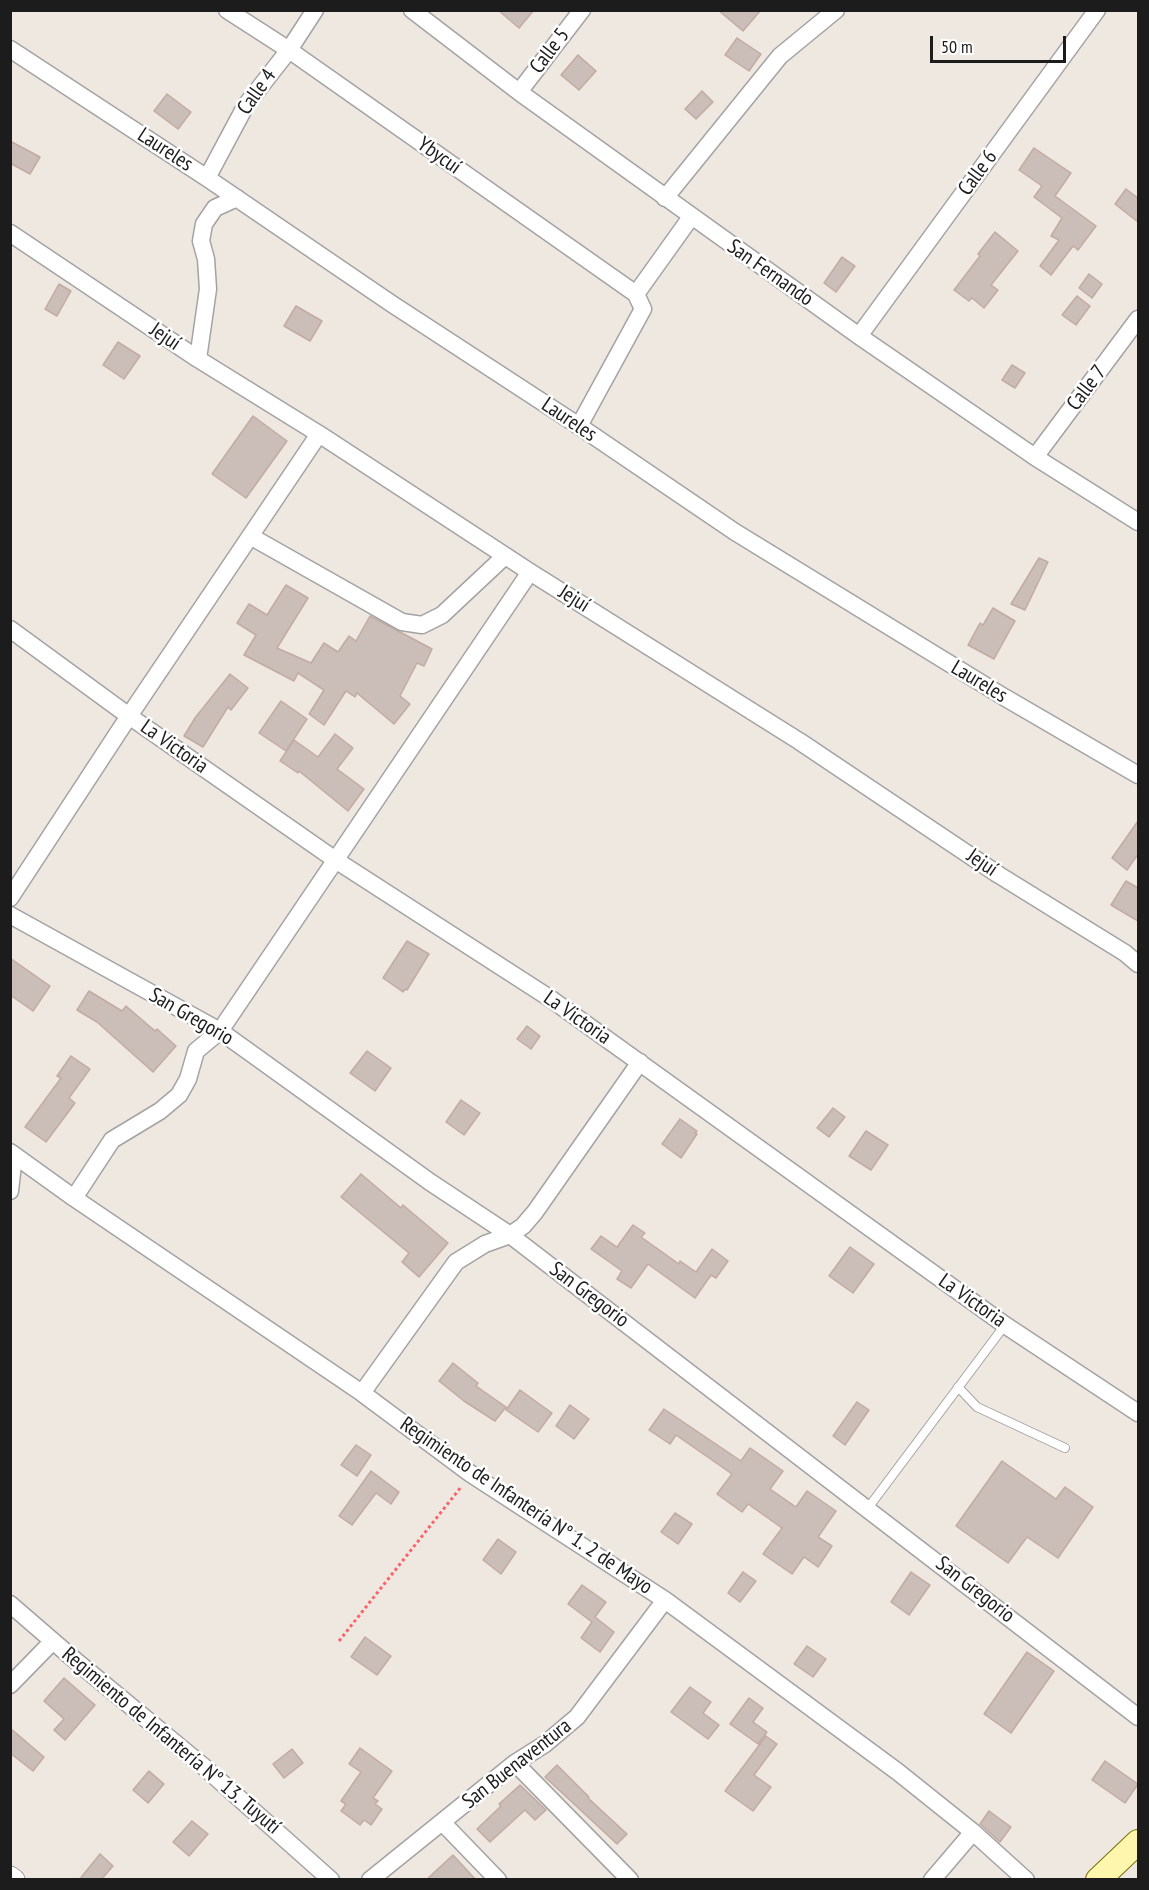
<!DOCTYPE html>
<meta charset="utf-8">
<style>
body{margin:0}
#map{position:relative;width:1149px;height:1890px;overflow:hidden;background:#efe8e1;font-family:"PT Sans Narrow",sans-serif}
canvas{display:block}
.frame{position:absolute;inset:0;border:12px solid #1c1c1c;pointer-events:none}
.scale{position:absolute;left:930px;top:36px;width:136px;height:27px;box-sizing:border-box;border:3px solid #1c1c1c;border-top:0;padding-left:8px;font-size:18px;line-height:21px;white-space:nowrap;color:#1c1c1c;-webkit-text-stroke:4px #fff;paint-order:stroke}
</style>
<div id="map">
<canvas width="1149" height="1890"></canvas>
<div class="frame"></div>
<div class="scale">50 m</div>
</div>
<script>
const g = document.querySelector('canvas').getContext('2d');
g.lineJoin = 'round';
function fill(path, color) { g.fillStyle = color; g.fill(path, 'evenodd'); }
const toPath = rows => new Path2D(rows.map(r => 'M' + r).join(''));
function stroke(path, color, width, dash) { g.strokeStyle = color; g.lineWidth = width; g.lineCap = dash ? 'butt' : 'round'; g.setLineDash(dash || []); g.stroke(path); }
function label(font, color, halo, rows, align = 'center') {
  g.font = font + ' "PT Sans Narrow",sans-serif'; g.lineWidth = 5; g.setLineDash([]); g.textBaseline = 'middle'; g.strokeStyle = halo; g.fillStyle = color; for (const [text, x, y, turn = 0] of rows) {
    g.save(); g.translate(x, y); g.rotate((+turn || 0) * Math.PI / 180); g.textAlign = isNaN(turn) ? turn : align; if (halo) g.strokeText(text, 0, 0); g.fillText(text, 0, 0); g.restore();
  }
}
const building = toPath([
 [498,10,534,10,519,28,498,10],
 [718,10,761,10,743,31,718,10],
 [737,38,761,54,749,71,725,55,737,38],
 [578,55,596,71,579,90,561,75,578,55],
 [702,91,713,102,696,119,685,109,702,91],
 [167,94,191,112,178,129,154,111,167,94],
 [10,141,40,157,30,174,10,163,10,141],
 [1034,148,1071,173,1055,196,1096,226,1078,250,1073,246,1051,275,1040,266,1059,240,1051,236,1062,218,1034,197,1042,186,1019,170,1034,148],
 [1126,189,1138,198,1138,222,1115,204,1126,189],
 [995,232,1018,251,991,285,998,290,984,308,972,298,969,301,954,290,980,256,978,254,995,232],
 [842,257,855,266,836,292,824,283,842,257],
 [1089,274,1102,284,1092,298,1079,288,1089,274],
 [59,284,71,291,57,316,45,309,59,284],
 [1077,296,1090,306,1076,325,1062,315,1077,296],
 [296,306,322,321,310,341,284,326,296,306],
 [118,342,140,356,124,379,103,365,118,342],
 [1012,365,1025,373,1015,388,1002,380,1012,365],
 [253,416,287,441,246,498,212,474,253,416],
 [1039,558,1048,562,1025,610,1011,604,1039,558],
 [286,585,308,598,277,648,311,663,324,643,338,652,349,636,356,641,370,616,432,649,424,666,417,663,400,696,410,704,394,724,357,693,355,697,346,691,324,725,309,714,324,690,298,673,294,681,244,655,256,635,237,623,249,604,267,615,286,585],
 [993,608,1015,621,994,659,968,645,980,623,983,625,993,608],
 [230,674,248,688,231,710,228,707,203,747,184,736,195,718,230,674],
 [281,701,307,719,286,751,259,733,281,701],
 [335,734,353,748,337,769,364,789,348,811,299,771,298,773,280,761,294,740,318,757,335,734],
 [1138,821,1138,854,1127,870,1112,858,1138,821],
 [1126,881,1138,888,1138,921,1111,905,1126,881],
 [407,941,429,954,407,990,405,989,403,992,383,978,407,941],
 [10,958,50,986,33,1011,10,995,10,958],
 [89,991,122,1011,126,1006,155,1031,157,1029,176,1046,153,1072,97,1022,77,1010,89,991],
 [527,1026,540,1036,531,1049,517,1039,527,1026],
 [367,1051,391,1068,375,1091,350,1073,367,1051],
 [71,1056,90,1069,69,1098,75,1103,46,1142,25,1127,61,1078,57,1076,71,1056],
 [461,1100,480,1113,464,1135,446,1122,461,1100],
 [833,1108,845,1117,829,1137,817,1128,833,1108],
 [680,1119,697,1131,695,1133,697,1134,681,1158,662,1144,680,1119],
 [866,1131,888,1145,871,1170,849,1156,866,1131],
 [361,1174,401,1208,403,1205,448,1243,419,1277,402,1262,409,1253,341,1197,361,1174],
 [633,1225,645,1233,641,1237,679,1264,680,1261,696,1272,712,1249,728,1261,716,1278,711,1275,695,1298,648,1264,631,1288,617,1279,622,1271,591,1249,601,1236,617,1247,633,1225],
 [850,1247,874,1264,853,1293,829,1276,850,1247],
 [453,1363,478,1383,476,1386,506,1407,495,1421,464,1401,439,1381,453,1363],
 [520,1390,552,1413,538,1432,506,1410,520,1390],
 [857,1402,869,1410,845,1445,833,1436,857,1402],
 [570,1405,589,1419,574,1439,556,1426,570,1405],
 [664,1409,741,1461,750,1448,783,1471,770,1489,796,1507,807,1491,836,1511,818,1537,832,1546,818,1567,804,1557,792,1574,763,1554,782,1528,748,1504,742,1512,717,1494,732,1474,676,1435,670,1444,649,1430,664,1409],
 [356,1445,371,1455,357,1476,341,1465,356,1445],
 [1002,1461,1056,1499,1065,1487,1093,1507,1058,1558,1027,1537,1008,1563,956,1526,1002,1461],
 [371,1471,399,1492,391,1504,376,1493,352,1525,339,1516,371,1471],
 [675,1513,692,1524,678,1544,661,1532,675,1513],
 [498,1539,516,1552,501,1574,483,1560,498,1539],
 [743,1572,756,1581,740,1602,728,1593,743,1572],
 [911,1572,930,1585,909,1615,891,1602,911,1572],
 [582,1585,606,1602,595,1617,614,1632,600,1652,581,1638,592,1622,568,1604,582,1585],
 [365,1637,391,1656,377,1675,351,1657,365,1637],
 [807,1646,826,1659,813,1677,794,1664,807,1646],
 [1027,1652,1054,1671,1011,1733,984,1714,1027,1652],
 [64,1678,95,1705,65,1740,54,1730,64,1719,44,1701,64,1678],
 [690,1687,711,1702,703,1713,719,1725,708,1739,671,1712,690,1687],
 [749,1698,763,1708,753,1722,767,1732,758,1744,730,1724,749,1698],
 [10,1728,44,1757,33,1771,10,1753,10,1728],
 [766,1736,777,1744,754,1775,771,1787,753,1811,725,1791,766,1736],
 [360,1748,392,1771,373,1798,378,1801,375,1804,382,1809,371,1825,364,1820,360,1825,341,1811,346,1804,341,1801,361,1772,349,1764,360,1748],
 [292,1749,303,1763,284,1778,273,1764,292,1749],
 [1105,1761,1138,1784,1125,1803,1092,1780,1105,1761],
 [557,1765,589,1797,588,1798,627,1834,617,1844,545,1777,557,1765],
 [149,1771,164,1784,148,1803,133,1790,149,1771],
 [520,1785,546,1810,535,1820,525,1810,490,1842,477,1829,501,1806,499,1804,520,1785],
 [989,1811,1011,1827,1000,1842,980,1824,989,1811],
 [192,1821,208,1834,189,1856,173,1842,192,1821],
 [100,1854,113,1866,101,1880,79,1880,100,1854],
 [453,1855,476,1880,426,1880,453,1855]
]);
fill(building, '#cbbdb7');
stroke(building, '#c2aba2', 1.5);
const service = toPath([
 [958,1387,977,1407,1065,1448],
 [868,1508,1005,1325]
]);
const minor = toPath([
 [227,10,289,50,636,294,643,309,579,426],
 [412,10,519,92,859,336,1035,457,1138,522],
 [10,49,207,178,392,304,579,426,735,532,1004,697,1138,775],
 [519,92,582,10],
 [207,178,246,105,289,50,315,10],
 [665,198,780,56,836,10],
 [10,233,198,359,319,434,530,572,799,741,999,875,1125,953,1138,964],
 [636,294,691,217],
 [859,336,1097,10],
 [198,359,208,289,206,259,201,241,204,224,215,208,237,198],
 [1035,457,1138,319],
 [250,536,402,622,422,625,442,615,505,556],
 [10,629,129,716,337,861,551,999,1005,1325,1138,1413],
 [10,898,129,716,319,434],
 [10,915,220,1031,430,1182,510,1235,1138,1717],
 [10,1152,74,1198,362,1393,471,1474,665,1600,898,1772,973,1832,1026,1880],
 [10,1191,14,1155],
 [74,1198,112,1140,160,1111,179,1095,188,1079,196,1051,220,1031,530,572],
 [362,1393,456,1262,485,1244,510,1235,523,1226,535,1212,640,1062],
 [10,1604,76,1661,203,1766,331,1880],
 [10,1685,53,1641],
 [515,1763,630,1880],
 [442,1822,498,1880],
 [370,1880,515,1763,545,1744,577,1717,665,1600],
 [932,1880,973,1832]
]);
const tertiary = toPath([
 [10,1877,14,1880]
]);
const secondary = toPath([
 [1098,1880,1138,1842]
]);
stroke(service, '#a3a3a3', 10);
stroke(minor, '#a3a3a3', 19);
stroke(tertiary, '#a3a3a3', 23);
stroke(secondary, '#767100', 26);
stroke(toPath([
 [339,1641,461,1487]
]), '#ff616a', 3, [3, 3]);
stroke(service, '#fff', 8);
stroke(minor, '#fff', 16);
stroke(tertiary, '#fff', 21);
stroke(secondary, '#fff6ae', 24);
label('21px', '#1c1c1c', '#fff', [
 ["Calle 5",550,51,-53],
 ["Calle 4",257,92,-55],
 ["Laureles",165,150,33],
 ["Ybycuí",439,156,35],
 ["Calle 6",978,173,-54],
 ["San Fernando",770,273,35],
 ["Jejuí",165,337,34],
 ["Calle 7",1087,388,-53],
 ["Laureles",569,420,34],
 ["Jejuí",574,599,32],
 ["Laureles",979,682,31],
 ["La Victoria",174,747,35],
 ["Jejuí",982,863,34],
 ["San Gregorio",191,1017,30],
 ["La Victoria",577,1018,35],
 ["San Gregorio",589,1295,37],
 ["La Victoria",972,1301,35],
 ["Regimiento de Infantería N° 1. 2 de Mayo",526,1506,34],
 ["San Gregorio",975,1590,38],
 ["Regimiento de Infantería N° 13. Tuyutí",171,1741,40],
 ["San Buenaventura",517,1764,-38]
]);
</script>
